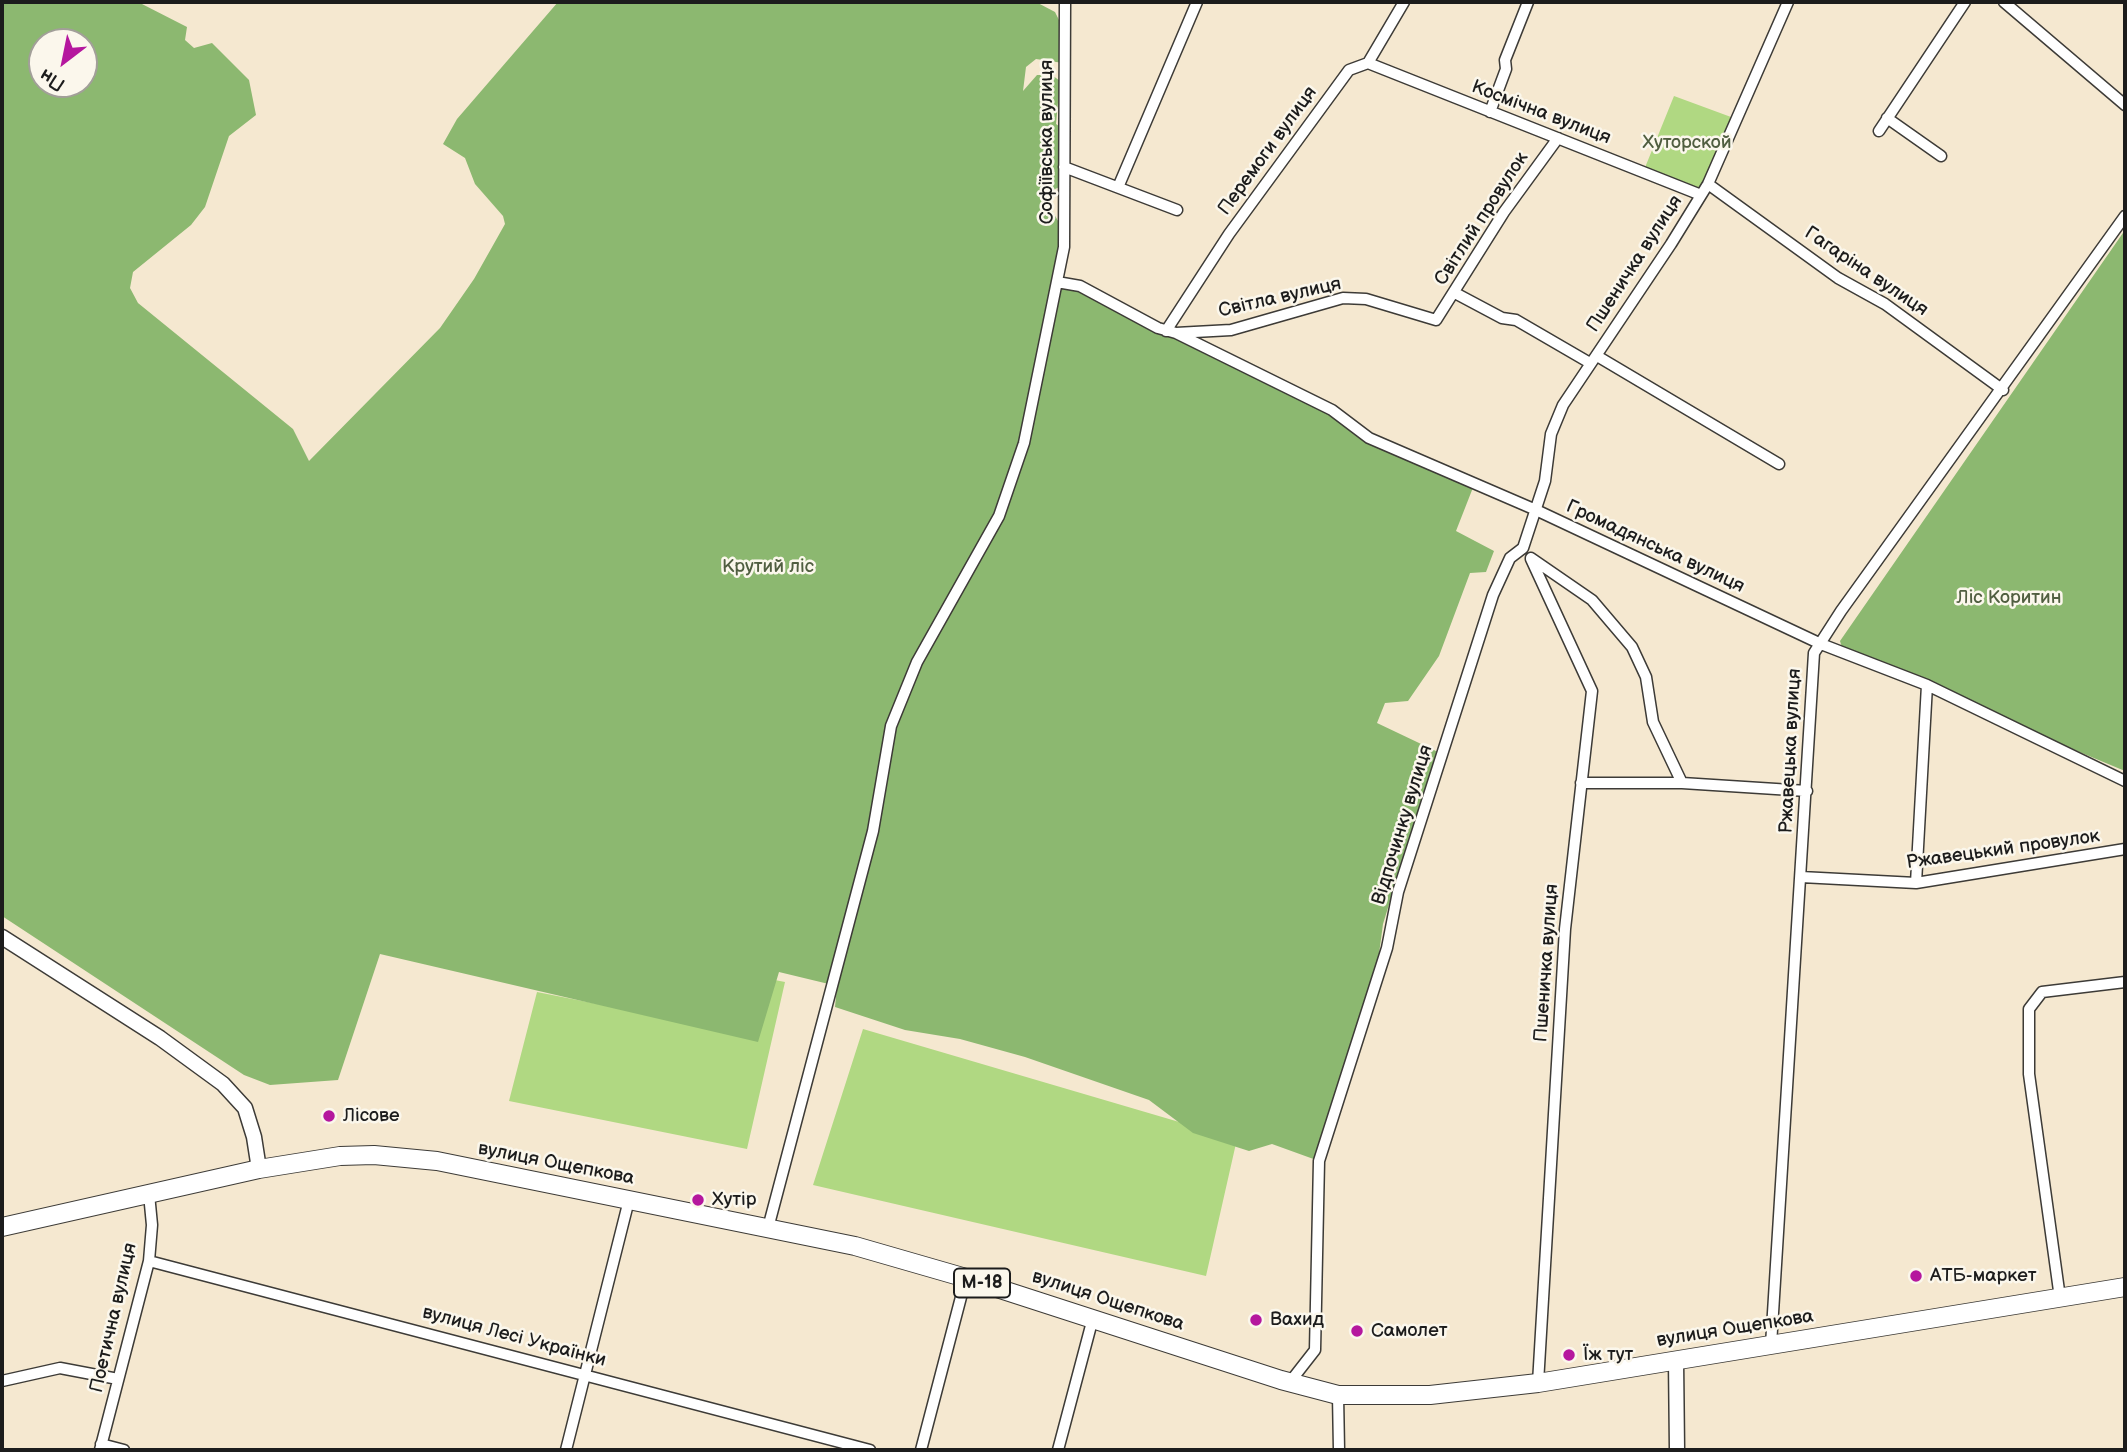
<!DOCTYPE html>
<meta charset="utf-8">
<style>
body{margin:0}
#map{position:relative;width:2127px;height:1452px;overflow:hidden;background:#f5e8d0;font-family:"Balsamiq Sans",sans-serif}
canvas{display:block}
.frame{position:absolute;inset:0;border:4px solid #1c1c1c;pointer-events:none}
.north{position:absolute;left:28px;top:28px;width:70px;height:70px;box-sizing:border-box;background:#fbf7ec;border:2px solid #a29f99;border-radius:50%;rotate:212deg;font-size:19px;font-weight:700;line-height:28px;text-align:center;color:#1c1c1c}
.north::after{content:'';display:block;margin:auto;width:24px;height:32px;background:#b5179e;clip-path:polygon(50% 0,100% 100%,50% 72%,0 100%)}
</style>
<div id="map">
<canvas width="2127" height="1452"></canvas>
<div class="frame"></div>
<div class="north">Пн</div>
</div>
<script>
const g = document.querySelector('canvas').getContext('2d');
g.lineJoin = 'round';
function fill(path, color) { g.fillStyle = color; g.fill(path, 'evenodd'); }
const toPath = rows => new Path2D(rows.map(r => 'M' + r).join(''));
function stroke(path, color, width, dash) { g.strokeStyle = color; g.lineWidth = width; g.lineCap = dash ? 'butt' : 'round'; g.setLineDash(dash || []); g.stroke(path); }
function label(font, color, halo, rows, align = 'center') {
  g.font = font + ' "Balsamiq Sans",sans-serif'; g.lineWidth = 5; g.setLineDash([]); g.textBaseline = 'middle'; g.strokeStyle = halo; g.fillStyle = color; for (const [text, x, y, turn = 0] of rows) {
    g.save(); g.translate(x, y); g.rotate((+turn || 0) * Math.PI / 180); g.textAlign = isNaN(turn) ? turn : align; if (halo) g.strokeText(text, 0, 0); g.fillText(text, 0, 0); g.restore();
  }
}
fill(toPath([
 [1674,96,1731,117,1700,192,1644,170],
 [677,961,785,982,747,1149,509,1101,537,992,643,1013],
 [863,1029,1237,1139,1206,1276,813,1185]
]), '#b0d882');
fill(toPath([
 [2,2,140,3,187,27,185,40,194,48,212,43,249,80,256,115,229,136,205,207,191,225,133,272,130,288,138,303,293,429,309,461,440,328,474,279,505,224,503,216,475,184,465,158,443,144,457,119,558,2,1036,2,1055,12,1062,26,1063,63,1036,59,1026,67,1023,91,1037,75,1052,75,1060,81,1056,124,1065,130,1066,184,1042,195,1043,203,1050,207,1061,226,1057,280,1185,337,1474,485,1456,531,1494,551,1486,572,1470,573,1439,656,1408,701,1385,703,1377,723,1438,752,1419,822,1398,875,1383,924,1375,984,1346,1077,1326,1120,1319,1161,1272,1144,1249,1151,1193,1133,1149,1100,1025,1057,960,1039,905,1030,835,1007,837,986,779,972,758,1042,380,954,338,1080,270,1085,244,1075,2,916],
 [42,42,84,42,84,84,42,84],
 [2125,230,2125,771,1844,654,1840,641]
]), '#8cb870');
const minor = toPath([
 [2004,2,2125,105],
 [1368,63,1701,195],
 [1490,112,1506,69,1505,60,1528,2],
 [1887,118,1941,156],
 [1879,131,1965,2],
 [1064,167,1177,210],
 [1708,184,1838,278,1885,304,2003,390],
 [1119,185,1197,2],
 [1057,282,1080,286,1158,328,1176,333,1231,330,1343,298,1366,299,1436,320,1504,212,1558,138],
 [1455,293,1502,318,1516,320,1590,363],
 [1166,331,1229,234,1349,70,1368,63,1404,2],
 [1176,333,1332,410,1369,438,1536,510,1821,644,1927,685,2125,781],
 [1597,356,1779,464],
 [1523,548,1545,481,1551,434,1563,405,1671,244,1708,184,1788,2],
 [1531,558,1592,600,1632,647,1646,677,1653,722,1682,783],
 [1531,559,1592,691,1565,929,1538,1383],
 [1581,783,1682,783,1807,791],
 [1801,877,1916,883,2125,849],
 [1916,883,1927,685],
 [768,1228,873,831,891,726,917,662,999,516,1024,443,1064,247,1065,2],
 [149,1261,870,1450],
 [2060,1298,2029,1074,2029,1009,2042,992,2125,982],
 [1771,1345,1814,653,1841,611,2125,216],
 [2,1381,60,1368,118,1379],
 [1290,1382,1315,1350,1319,1161,1387,948,1398,892,1493,595,1510,558,1523,548],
 [1338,1395,1339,1450],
 [101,1444,124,1450],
 [100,1450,149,1261,152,1225,149,1194],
 [566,1450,629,1200],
 [921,1450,966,1278],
 [1058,1450,1093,1318]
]);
const tertiary = toPath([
 [2,937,160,1038,223,1084,245,1108,254,1137,259,1169],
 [1676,1360,1677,1450]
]);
const trunk = toPath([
 [2,1227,259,1169,340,1156,374,1155,437,1161,855,1246,966,1278,1281,1380,1338,1395,1430,1395,1538,1383,2125,1287]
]);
stroke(minor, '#3d3b37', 13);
stroke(tertiary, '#3d3b37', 17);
stroke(trunk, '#3d3b37', 20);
stroke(minor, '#fff', 10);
stroke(tertiary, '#fff', 14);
stroke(trunk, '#fff', 18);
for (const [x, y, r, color] of [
 [329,1116,7,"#b5179e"],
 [698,1200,7,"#b5179e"],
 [1916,1276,7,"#b5179e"],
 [1256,1320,7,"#b5179e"],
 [1357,1331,7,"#b5179e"],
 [1569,1355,7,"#b5179e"]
]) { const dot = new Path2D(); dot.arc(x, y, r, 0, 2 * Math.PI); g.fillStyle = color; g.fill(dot); stroke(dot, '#fbf7ec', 2.5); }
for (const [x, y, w] of [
 [982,1283,56]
]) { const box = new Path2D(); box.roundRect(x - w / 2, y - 14.5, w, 29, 5); g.fillStyle = '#fbf7ec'; g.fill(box); stroke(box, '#1c1c1c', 2); }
label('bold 18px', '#1c1c1c', null, [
 ["М-18",982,1283]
]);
label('19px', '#1c1c1c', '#fbf7ec', [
 ["Космічна вулиця",1541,113,21],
 ["Софіївська вулиця",1047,142,-90],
 ["Перемоги вулиця",1268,151,-54],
 ["Світлий провулок",1482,219,-57],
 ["Пшеничка вулиця",1635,264,-57],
 ["Гагаріна вулиця",1866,272,34],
 ["Світла вулиця",1280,298,-13],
 ["Громадянська вулиця",1655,547,25],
 ["Ржавецька вулиця",1791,751,-87],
 ["Відпочинку вулиця",1403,825,-73],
 ["Ржавецький провулок",2003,850,-8],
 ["Пшеничка вулиця",1547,963,-86],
 ["вулиця Ощепкова",556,1164,11],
 ["вулиця Ощепкова",1108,1301,18],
 ["Поетична вулиця",114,1318,-77],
 ["вулиця Ощепкова",1735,1329,-9],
 ["вулиця Лесі Українки",514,1337,15]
]);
label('19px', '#505e40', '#fbf7ec', [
 ["Хуторской",1687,143],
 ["Крутий ліс",768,567],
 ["Ліс Коритин",2009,598]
]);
label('19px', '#1c1c1c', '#fbf7ec', [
 ["Лісове",343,1116],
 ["Хутір",712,1200],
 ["АТБ-маркет",1930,1276],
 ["Вахид",1270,1320],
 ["Самолет",1371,1331],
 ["Їж тут",1583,1355]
], 'left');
</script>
